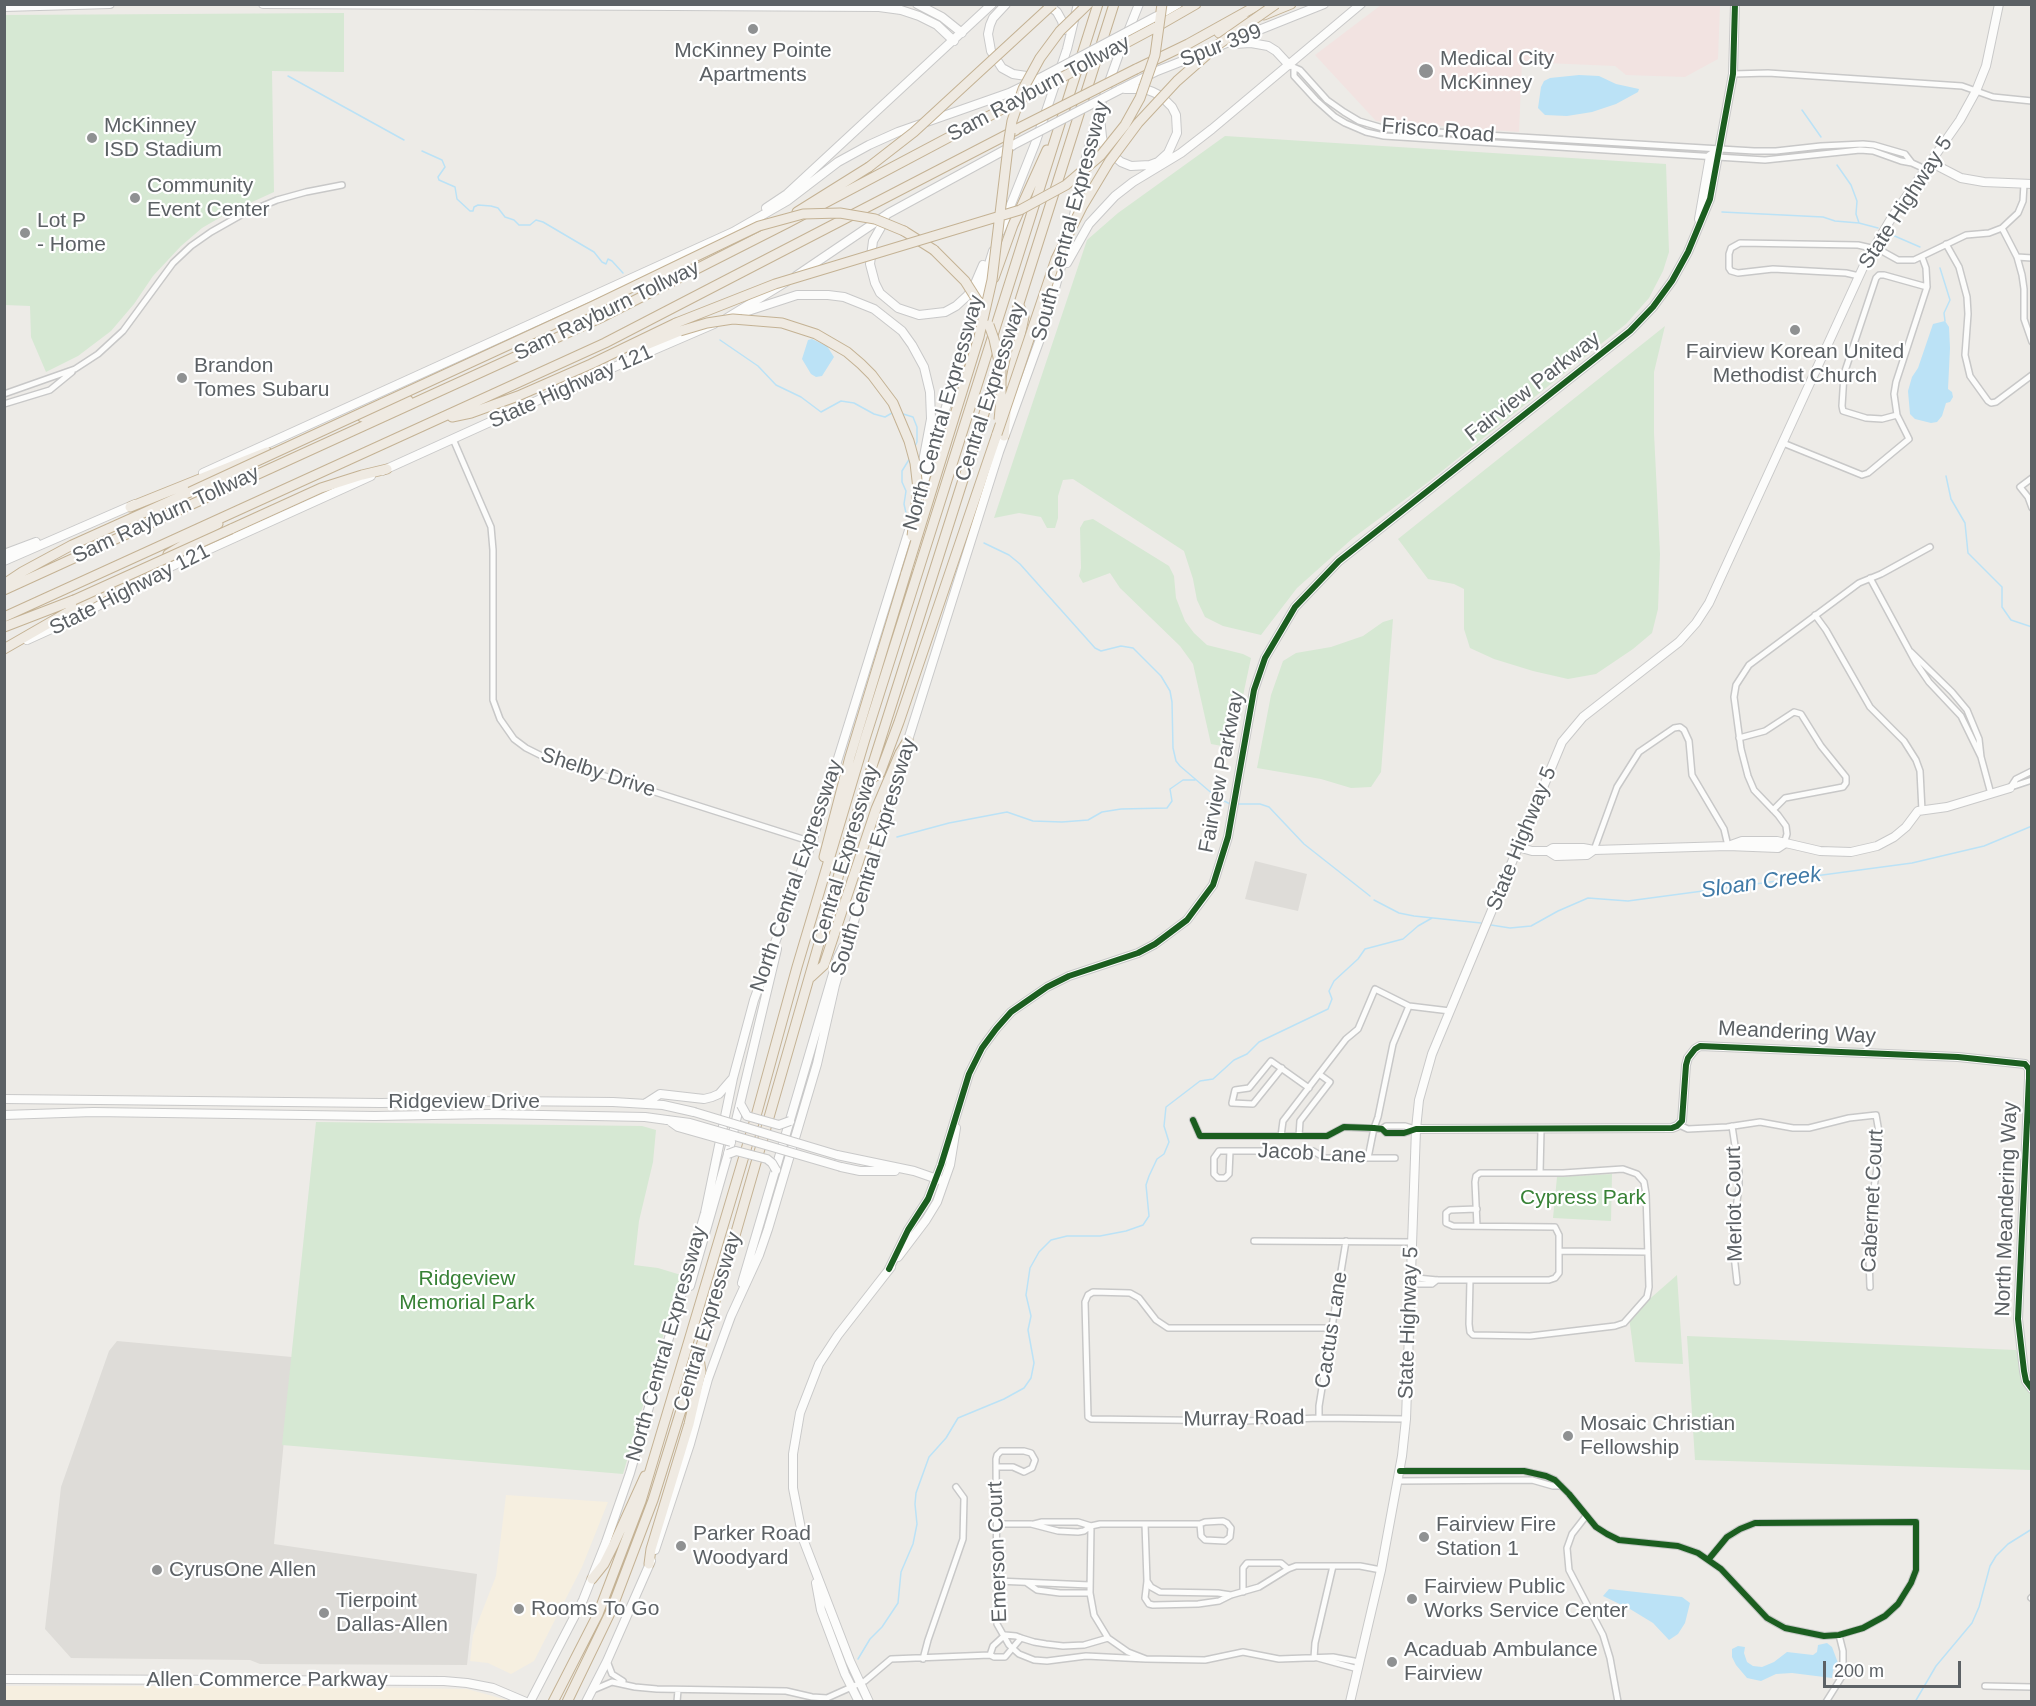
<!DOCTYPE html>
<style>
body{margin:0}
#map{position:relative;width:2036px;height:1706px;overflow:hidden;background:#edebe7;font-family:Helvetica,sans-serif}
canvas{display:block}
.frame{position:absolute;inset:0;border:6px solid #5c6165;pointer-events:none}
.scale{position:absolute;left:1823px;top:1661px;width:138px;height:27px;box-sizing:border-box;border:3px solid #5c6165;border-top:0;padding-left:8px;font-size:18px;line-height:21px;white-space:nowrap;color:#5c6165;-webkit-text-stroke:4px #fff;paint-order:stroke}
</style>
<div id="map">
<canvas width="2036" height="1706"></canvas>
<div class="frame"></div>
<div class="scale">200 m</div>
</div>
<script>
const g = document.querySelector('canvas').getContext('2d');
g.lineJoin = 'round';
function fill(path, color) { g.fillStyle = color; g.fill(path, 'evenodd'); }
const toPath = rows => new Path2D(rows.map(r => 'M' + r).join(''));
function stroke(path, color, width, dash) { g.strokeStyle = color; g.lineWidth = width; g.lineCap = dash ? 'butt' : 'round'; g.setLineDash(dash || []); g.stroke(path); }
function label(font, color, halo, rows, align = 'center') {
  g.font = font + ' Helvetica,sans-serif'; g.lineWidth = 4.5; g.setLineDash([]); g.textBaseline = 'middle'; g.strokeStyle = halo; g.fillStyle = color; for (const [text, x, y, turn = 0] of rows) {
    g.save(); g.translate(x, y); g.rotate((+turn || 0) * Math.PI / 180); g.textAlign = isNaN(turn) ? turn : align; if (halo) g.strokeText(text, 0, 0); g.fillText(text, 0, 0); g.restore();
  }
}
fill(toPath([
 [506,1495,608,1502,582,1567,534,1661,511,1674,488,1663,470,1661,473,1635,496,1576],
 [4,1686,291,1686,467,1689,511,1701,5,1702]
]), '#f6efe0');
fill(toPath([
 [1255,861,1307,874,1298,911,1245,899],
 [117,1341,292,1357,274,1544,477,1574,467,1665,260,1664,250,1660,71,1658,45,1629,61,1487,109,1351]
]), '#dedcd8');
fill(toPath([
 [1381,5,1720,5,1718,59,1685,77,1626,75,1615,66,1522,62,1519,132,1376,121,1315,55]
]), '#f2e3e1');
fill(toPath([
 [344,13,344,72,272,71,274,192,226,214,202,228,181,246,153,276,134,304,111,331,78,356,46,372,31,337,30,306,5,305,5,15],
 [1225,136,1666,164,1669,252,1663,271,1649,298,1626,324,1427,483,1353,538,1297,588,1261,635,1223,626,1205,617,1197,600,1193,579,1184,551,1073,479,1063,480,1058,496,1058,518,1055,528,1047,528,1041,517,1019,513,994,518,1087,240,1118,213],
 [1665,326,1654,372,1654,433,1660,554,1658,609,1652,633,1633,649,1596,674,1568,679,1533,671,1494,659,1470,648,1464,629,1464,589,1454,584,1428,579,1398,539],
 [1093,519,1169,566,1174,576,1176,598,1185,621,1194,633,1207,645,1243,654,1251,658,1237,724,1230,744,1222,746,1211,744,1193,664,1180,646,1120,588,1110,573,1083,583,1079,576,1081,568,1080,528,1084,521],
 [1393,619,1381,772,1371,787,1351,788,1321,779,1257,768,1271,695,1283,661,1296,653,1331,647,1363,636,1383,622],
 [316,1122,642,1126,656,1130,653,1162,639,1221,634,1265,658,1268,681,1275,623,1474,282,1445],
 [1612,1174,1611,1221,1553,1218,1557,1177],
 [1677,1275,1683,1364,1635,1362,1629,1317],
 [1687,1336,2016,1350,2031,1378,2031,1470,1695,1460]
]), '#d6e8d3');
fill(toPath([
 [1579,75,1599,76,1616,84,1639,89,1638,92,1616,104,1592,112,1567,116,1545,115,1538,108,1541,87,1544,81,1550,78],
 [1945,321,1949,327,1950,348,1948,389,1952,392,1953,397,1950,402,1946,403,1942,416,1937,422,1931,423,1915,419,1910,414,1908,391,1912,377,1918,368,1933,324],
 [812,339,827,346,834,357,822,376,816,377,811,374,802,359,808,340],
 [1609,1589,1682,1597,1690,1603,1685,1623,1678,1634,1669,1640,1653,1623,1630,1609,1603,1596],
 [1827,1643,1832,1647,1838,1663,1833,1671,1832,1678,1792,1673,1776,1674,1761,1681,1747,1678,1736,1665,1732,1657,1732,1649,1738,1646,1745,1647,1744,1653,1747,1662,1753,1666,1762,1667,1774,1662,1787,1652,1813,1655,1817,1652,1818,1645]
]), '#bbe2f6');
stroke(toPath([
 [288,76,404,140],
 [1802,110,1821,137],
 [422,151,442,160,445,167,438,177,439,180,455,187,457,199,470,211,473,211,474,207,478,205,491,206,498,208,505,217,514,220,519,225,530,225,536,220,543,222,594,252,602,262,606,264,608,259,612,261,623,273],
 [1837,165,1851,185,1857,201,1856,214,1859,223,1878,228],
 [1722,212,1823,217,1835,221,1859,223],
 [1890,234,1920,247],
 [1940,268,1950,300,1944,313,1945,321],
 [720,340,758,366,776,385,801,397,821,412,841,401,854,403,874,414,885,417,892,413],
 [900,413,913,417,917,427,917,442,914,448],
 [1946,476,1951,499,1965,523,1968,553,2002,587,2002,607,2011,620,2032,627],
 [906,513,904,504,906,491,902,482,902,471,910,458],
 [984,543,1009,555,1020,564,1095,648,1101,651,1121,646,1133,648,1161,676,1170,691,1172,702,1173,748,1176,761,1180,766,1215,796,1230,804],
 [1238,804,1260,804,1269,807,1304,844,1370,896],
 [897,837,949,823,1007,812,1033,821,1062,822,1088,820,1102,812,1121,809,1167,808,1172,801,1170,789,1183,780,1195,780],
 [1374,900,1399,913,1414,916,1481,923],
 [1491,925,1510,928,1531,926,1558,911,1588,898,1628,901,1912,863,1984,846,2032,826],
 [858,1659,870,1639,882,1627,898,1603,901,1572,913,1544,917,1524,915,1504,916,1493,929,1457,946,1438,958,1418,1004,1399,1024,1388,1031,1378,1034,1363,1028,1330,1031,1316,1026,1295,1030,1268,1039,1252,1051,1240,1067,1236,1100,1236,1126,1231,1143,1225,1149,1216,1146,1185,1149,1176,1157,1159,1164,1154,1169,1142,1164,1126,1166,1107,1200,1081,1213,1079,1234,1060,1247,1054,1259,1042,1328,1009,1332,999,1329,991,1334,981,1358,959,1365,949,1403,939,1418,926,1432,918],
 [1915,1702,1936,1666,1972,1623,1979,1607,1990,1566,1996,1556,2008,1544,2032,1529]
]), '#bbe2f6', 1.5);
const street = toPath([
 [1291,66,1300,70,1327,100,1344,112,1359,121,1386,129,1754,151,1776,151,1821,146,1863,144,1874,145,1905,154,1912,163],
 [1294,68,1294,76,1316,100,1335,117,1345,123,1366,132,1384,136,1765,160,1860,150,1873,151,1901,161,1912,163,1925,169],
 [1733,74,1768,73,1962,86,1993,97,2032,101],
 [2002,228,2017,257,2022,275,2024,289,2024,319,2032,342],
 [1946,244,1959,267,1967,297,1968,314,1965,355,1970,376,1988,401,1991,403,1996,402,2032,375],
 [2017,257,2032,258],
 [1859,276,1846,273,1773,269,1738,273,1731,271,1729,268,1729,254,1731,248,1740,243,1858,245,1880,250,1898,260,1914,260,1966,235,1989,233,2002,228,2018,213,2023,201,2024,184],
 [4,394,75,369,98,354,123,331,173,263,191,246,211,232,241,215,277,200,306,192,342,185],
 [4,404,50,390,72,372],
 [1897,415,1882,419,1866,418,1843,411,1842,406,1844,374,1876,278,1879,275,1884,275,1927,287],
 [453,439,491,527,493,550,493,700,500,719,514,739,526,748,542,756,812,842],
 [1783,443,1862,475,1868,473,1909,439,1897,415,1894,394,1896,382,1927,287,1926,268,1922,257],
 [2032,478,2020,487,2028,497,2032,508],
 [1870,578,1916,663,1929,682,1961,716,1981,757,1979,739,1967,710,1952,692,1911,652],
 [1815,615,1826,630,1870,707,1904,741,1916,760,1920,771,1922,811],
 [1739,738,1765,731,1794,712,1801,714,1821,746,1846,777,1846,783,1843,787,1785,798,1773,810],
 [1981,757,1991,794],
 [2011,787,2032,780],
 [2010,788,2016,779,2032,771],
 [1784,844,1787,834,1786,826,1778,815,1754,790,1748,776,1741,749,1734,697,1736,685,1749,665,1859,583,1881,574,1930,547],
 [1594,850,1617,787,1639,752,1674,728,1680,727,1684,730,1689,741,1692,775,1724,829,1728,846],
 [1282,1068,1253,1104,1232,1103,1235,1090,1249,1088,1271,1061,1309,1088],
 [1193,1120,1200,1136,1327,1136,1344,1127,1382,1129,1386,1133,1404,1133,1416,1129],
 [1679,1125,1688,1129,1727,1127,1760,1122,1793,1128,1809,1128,1849,1118,1876,1115,1879,1132,1878,1161,1868,1228,1870,1287],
 [1732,1126,1739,1172,1739,1188,1733,1227,1733,1246,1737,1282],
 [1382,1129,1386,1126,1405,1126,1415,1129],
 [1281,1136,1283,1121,1346,1039,1358,1029,1375,989,1409,1006,1450,1011],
 [1299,1136,1300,1121,1330,1082,1319,1074],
 [1230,1151,1229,1174,1225,1178,1218,1178,1214,1174,1214,1158,1219,1151,1313,1151,1325,1158,1395,1158],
 [1368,1158,1374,1128,1378,1117,1393,1044,1409,1006],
 [1540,1173,1541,1130],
 [1254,1241,1412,1242],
 [1559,1251,1648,1252],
 [1470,1280,1469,1324,1470,1332,1473,1335,1530,1336,1615,1326,1624,1323,1647,1297,1649,1287,1646,1194,1644,1182,1637,1174,1623,1169,1563,1173,1480,1173,1476,1176,1475,1182,1477,1226],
 [1411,1281,1417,1278,1437,1280,1549,1280,1555,1278,1559,1273,1559,1235,1555,1227,1453,1226,1446,1223,1446,1213,1450,1210,1477,1209],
 [1411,1281,1417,1284,1432,1284,1437,1280],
 [1332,1328,1168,1328,1156,1320,1139,1298,1130,1293,1093,1292,1088,1295,1085,1302,1088,1417,1091,1419,1245,1421,1319,1418,1406,1419],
 [1319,1418,1319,1406,1346,1241],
 [996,1467,1013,1467,1024,1472,1032,1468,1035,1460,1031,1453,1024,1451,1001,1451,997,1455,996,1459,997,1624,1009,1645,1019,1654,1034,1660,1047,1661,1086,1656,1146,1659],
 [1400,1471,1524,1471,1546,1476,1555,1480,1569,1494,1596,1527,1607,1534,1619,1540,1678,1546,1698,1553,1721,1569,1767,1618,1785,1628,1824,1636,1839,1635,1863,1628,1885,1616,1898,1604,1911,1583,1916,1570,1916,1522,1755,1523,1740,1529,1727,1537,1708,1560],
 [1398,1481,1532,1480,1553,1486,1561,1486],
 [1586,1516,1572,1534,1567,1548,1569,1570,1603,1635,1610,1658,1618,1702],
 [997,1524,1031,1524,1058,1531,1078,1532,1084,1531,1091,1526,1100,1524,1200,1524,1205,1522,1223,1521,1227,1523,1231,1528,1230,1537,1225,1541,1205,1540,1201,1536,1200,1524],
 [1034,1524,1042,1522,1078,1522,1091,1526],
 [1145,1524,1147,1581,1145,1598,1149,1604,1153,1605,1198,1604,1219,1601,1231,1595,1259,1587,1288,1569,1296,1566,1360,1566,1381,1570],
 [1091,1526,1090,1593,1094,1615,1108,1638,1128,1652,1146,1659,1205,1660,1243,1652,1279,1659,1333,1657,1359,1662],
 [997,1581,1090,1585],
 [1147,1581,1151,1587,1160,1592,1218,1593,1231,1595],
 [1027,1583,1037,1590,1060,1593,1090,1593],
 [1243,1592,1243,1568,1247,1563,1281,1563,1288,1569],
 [2031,1598,2032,1597],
 [1021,1638,1005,1657,994,1657,990,1655,993,1646,1005,1635,1016,1636,1021,1638,1034,1642,1046,1644,1063,1646,1084,1645,1108,1638],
 [1314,1658,1315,1643,1333,1566],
 [1318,1658,1358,1669],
 [923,1659,928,1640,963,1539,964,1498,956,1487],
 [607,1661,612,1674,623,1681],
 [1985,1686,2032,1687],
 [593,1690,612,1682,635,1687,657,1689,786,1691,812,1697,827,1698,865,1681,891,1659,990,1655],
 [677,1702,678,1690],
 [1826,1702,1841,1678,1843,1667,1843,1651,1839,1635]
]);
const secondary = toPath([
 [263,4,879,7,901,10,919,16,937,25,954,41],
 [917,4,942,17,962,33],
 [1006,4,993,18,990,25,988,34,991,51,1002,68,1013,74,1033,77],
 [1047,4,1057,12,1062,21,1064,30],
 [4,7,110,4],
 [1159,15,1178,4],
 [1234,44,1251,43,1268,46,1276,51,1289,65],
 [1219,46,1324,4],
 [1119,90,1157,71,1208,51],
 [1100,117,1102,137,1104,145,1109,152,1121,162,1131,166,1150,165,1158,162,1168,153,1177,133,1176,115,1172,107,1161,96,1153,92,1145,89,1125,89],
 [1930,162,1961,178,1984,182,2032,184],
 [766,208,787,194,992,4],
 [1699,219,1710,156,1720,149],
 [885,220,873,241,870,264,875,283,880,293,898,308,919,315,945,312,956,306,967,296,974,286,983,265],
 [1073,220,1085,161,1099,110,1119,54,1139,4],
 [1000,232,1035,144,1067,49,1078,4],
 [1067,263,1089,224,1115,196,1133,182,1181,153,1212,129,1361,4],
 [796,276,889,213,1012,146],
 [745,312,797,295,828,295,844,297,874,309,902,331,912,345,924,367,930,392,931,419,919,483],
 [727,318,786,282],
 [961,354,993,251],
 [382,471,554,393,714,324],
 [203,473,733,232,787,201,838,162,869,145,898,132,1009,93,1042,77],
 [919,499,958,366],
 [4,554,36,542],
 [4,561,135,504],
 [27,640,80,616,159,572,371,476],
 [1728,846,1742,841,1777,841,1820,851,1851,852,1877,846,1894,837,1906,827,1918,811,1947,807,2010,788],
 [1518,847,1532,851,1548,851,1553,848,1583,848,1594,850,1728,846,1778,848,1784,844],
 [1548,851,1556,856,1587,855,1594,850],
 [4,1099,381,1103,499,1101,613,1102,663,1105,694,1112],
 [646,1103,660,1094,704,1099,712,1097,719,1094,732,1079],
 [4,1115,93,1112,375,1116,490,1114,645,1117,667,1120],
 [1416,1129,1672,1128,1677,1126,1682,1121,1686,1065,1688,1058,1695,1049,1700,1046,1958,1057,2025,1064,2029,1069,2029,1078,2018,1319,2024,1371,2026,1381,2032,1389],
 [837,1155,914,1171,940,1180],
 [841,1167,860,1171,895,1171],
 [898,1257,926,1220,937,1202,950,1165,956,1128],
 [889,1269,908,1230,928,1199,941,1165,969,1074,982,1048,996,1029,1011,1012,1047,987,1069,976,1138,953,1155,944,1187,920,1213,885,1228,837,1254,690,1265,658,1295,607,1339,561,1630,331,1653,307,1672,281,1688,252,1710,199,1733,74,1735,4],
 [742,1283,830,984,838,957,843,947],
 [690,1286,728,1154,777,949],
 [655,1550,690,1444,708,1379,731,1316,759,1255,768,1229,817,1064,835,985,908,740,999,452,1044,328,1069,238],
 [816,1583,821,1610,845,1674,859,1702],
 [4,1679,444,1681,467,1683,493,1688,526,1702],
 [530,1702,583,1600,606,1542,630,1473,705,1213,733,1078,754,1000,812,842,910,527],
 [586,1702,607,1661,651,1561],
 [869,1702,850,1661,803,1539,793,1488,793,1454,800,1413,819,1364,838,1335,891,1267],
 [1350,1702,1381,1570,1402,1456,1406,1419,1416,1129,1419,1100,1432,1054,1562,742,1583,717,1679,642,1696,623,1709,603,1866,261,1892,217,1960,120,1976,91,1986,66,1999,4]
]);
const highway = toPath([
 [1264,15,1291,4],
 [1156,27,1196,4],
 [1219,33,1248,21],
 [1136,69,1188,44,1260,4],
 [797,212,869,167],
 [904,231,934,250],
 [994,278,1013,225,1047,150],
 [636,349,680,331],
 [957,371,970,342,981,314],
 [1010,384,1024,317,1019,305],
 [362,417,408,400],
 [452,417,471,413,518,396,591,364,676,323],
 [1004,436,1006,413],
 [130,507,267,452],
 [231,529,321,488,362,475,387,469],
 [168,554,218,524],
 [4,584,22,572,72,545,190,492],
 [4,590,600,318,789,222,1023,98],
 [4,617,605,343,1016,130],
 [4,627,74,600],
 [4,649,110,588],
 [868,781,880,773,899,722,997,434],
 [824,857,850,757,906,573],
 [811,977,824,965,876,809,900,753,908,740],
 [649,1564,651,1549,689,1424,701,1372,699,1358],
 [592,1579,604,1564,614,1544,645,1476],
 [553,1702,598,1614,641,1501,756,1116,797,967,865,739,1098,4],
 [567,1702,611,1611,653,1500,730,1253,849,839,1114,4]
]);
stroke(street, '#c8c8c8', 8);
stroke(secondary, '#c9c9c9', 10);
stroke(highway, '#c4b294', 11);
stroke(street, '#fcfcfb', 5);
stroke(secondary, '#fcfcfb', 8);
stroke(highway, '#efeae2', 9);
const secondaryBridge = toPath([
 [1042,77,1157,16],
 [1013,145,1119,90],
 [741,1105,747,1116,779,1125,790,1121],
 [694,1112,837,1155],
 [667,1120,690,1123,841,1167],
 [671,1122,678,1127,731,1142],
 [728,1154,736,1151,767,1159,772,1163,776,1170]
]);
const highwayBridge = toPath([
 [1029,95,1156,27],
 [1017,129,1136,69],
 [869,167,914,132,1053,4],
 [934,250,965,281,984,311],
 [676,323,775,284,1020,210,1066,185,1101,155,1125,125,1140,98,1155,55,1162,4],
 [989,325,994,339,1001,371,1001,399,999,420],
 [680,331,707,323,733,319,782,323,816,334,847,352,861,364,872,375,893,403,909,441,915,463,918,489,912,536],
 [997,434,1056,259,1082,207,1109,162,1138,123,1177,81,1219,44,1276,4],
 [190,492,593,306,759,226,803,214,840,213,875,219,904,231],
 [906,573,979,337,992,280,1009,139,1012,121,1023,89,1040,58,1060,31,1088,4],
 [74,600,231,529]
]);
stroke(secondaryBridge, '#c9c9c9', 10, []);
stroke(highwayBridge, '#c4b294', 11, []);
stroke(secondaryBridge, '#fcfcfb', 8);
stroke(highwayBridge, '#efeae2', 9);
stroke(toPath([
 [1193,1120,1200,1136,1327,1136,1344,1127,1374,1128,1382,1129,1386,1133,1404,1133,1416,1129,1672,1128,1677,1126,1682,1121,1686,1065,1688,1058,1695,1049,1700,1046,1958,1057,2025,1064,2029,1069,2029,1078,2018,1319,2024,1371,2026,1381,2032,1389],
 [889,1269,908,1230,928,1199,941,1165,969,1074,982,1048,996,1029,1011,1012,1047,987,1069,976,1138,953,1155,944,1187,920,1213,885,1228,837,1254,690,1265,658,1295,607,1339,561,1630,331,1653,307,1672,281,1688,252,1710,199,1733,74,1735,4],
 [1400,1471,1524,1471,1546,1476,1555,1480,1569,1494,1596,1527,1607,1534,1619,1540,1678,1546,1698,1553,1721,1569,1767,1618,1785,1628,1824,1636,1839,1635,1863,1628,1885,1616,1898,1604,1911,1583,1916,1570,1916,1522,1755,1523,1740,1529,1727,1537,1708,1560]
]), '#1b5e20', 6);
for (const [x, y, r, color] of [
 [753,29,6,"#8f9192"],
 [1426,71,8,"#8f9192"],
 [92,138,6,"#8f9192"],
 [135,198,6,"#8f9192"],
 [25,233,6,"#8f9192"],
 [1795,330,6,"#8f9192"],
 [182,378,6,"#8f9192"],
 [1568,1436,6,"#8f9192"],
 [1424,1537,6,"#8f9192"],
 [681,1546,6,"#8f9192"],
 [157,1570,6,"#8f9192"],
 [1412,1599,6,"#8f9192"],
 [519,1609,6,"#8f9192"],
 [324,1613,6,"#8f9192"],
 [1392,1662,6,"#8f9192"]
]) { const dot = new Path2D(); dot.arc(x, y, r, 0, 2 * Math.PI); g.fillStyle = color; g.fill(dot); stroke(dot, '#fff', 2); }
label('21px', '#5c6165', '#fff', [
 ["Spur 399",1221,46,-21],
 ["Sam Rayburn Tollway",1039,89,-28],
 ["Frisco Road",1438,131,5],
 ["State Highway 5",1906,203,-57],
 ["South Central Expressway",1071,221,-75],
 ["Sam Rayburn Tollway",607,311,-26],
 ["State Highway 121",571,387,-24],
 ["Fairview Parkway",1533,387,-38],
 ["Central Expressway",991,392,-72],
 ["North Central Expressway",944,413,-74],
 ["Sam Rayburn Tollway",166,515,-25],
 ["State Highway 121",130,590,-27],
 ["Fairview Parkway",1222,772,-79],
 ["Shelby Drive",598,773,18],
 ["State Highway 5",1522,839,-68],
 ["Central Expressway",846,855,-73],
 ["South Central Expressway",874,857,-73],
 ["North Central Expressway",797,876,-71],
 ["Meandering Way",1797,1033,3],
 ["Ridgeview Drive",464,1102],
 ["Jacob Lane",1312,1154,3],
 ["Cabernet Court",1873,1201,-87],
 ["Merlot Court",1735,1204,-91],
 ["North Meandering Way",2007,1209,-88],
 ["Central Expressway",708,1322,-73],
 ["State Highway 5",1409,1323,-88],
 ["Cactus Lane",1332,1330,-81],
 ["North Central Expressway",667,1344,-74],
 ["Murray Road",1244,1419,-1],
 ["Emerson Court",998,1552,-92],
 ["Allen Commerce Parkway",267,1680]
]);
label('21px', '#5c6165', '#fff', [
 ["McKinney Pointe",753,51,"center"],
 ["Apartments",753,75,"center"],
 ["Medical City",1440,59],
 ["McKinney",1440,83],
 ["McKinney",104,126],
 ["ISD Stadium",104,150],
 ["Community",147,186],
 ["Event Center",147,210],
 ["Lot P",37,221],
 ["- Home",37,245],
 ["Fairview Korean United",1795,352,"center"],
 ["Methodist Church",1795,376,"center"],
 ["Brandon",194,366],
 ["Tomes Subaru",194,390],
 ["Mosaic Christian",1580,1424],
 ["Fellowship",1580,1448],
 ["Fairview Fire",1436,1525],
 ["Station 1",1436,1549],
 ["Parker Road",693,1534],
 ["Woodyard",693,1558],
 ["CyrusOne Allen",169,1570],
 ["Fairview Public",1424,1587],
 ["Works Service Center",1424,1611],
 ["Tierpoint",336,1601],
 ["Dallas-Allen",336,1625],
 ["Rooms To Go",531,1609],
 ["Acaduab Ambulance",1404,1650],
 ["Fairview",1404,1674]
], 'left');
label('21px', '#388236', '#fff', [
 ["Cypress Park",1583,1198],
 ["Ridgeview",467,1279],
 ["Memorial Park",467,1303]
]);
label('italic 22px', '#407aa7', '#fff', [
 ["Sloan Creek",1761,883,-8]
]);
</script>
